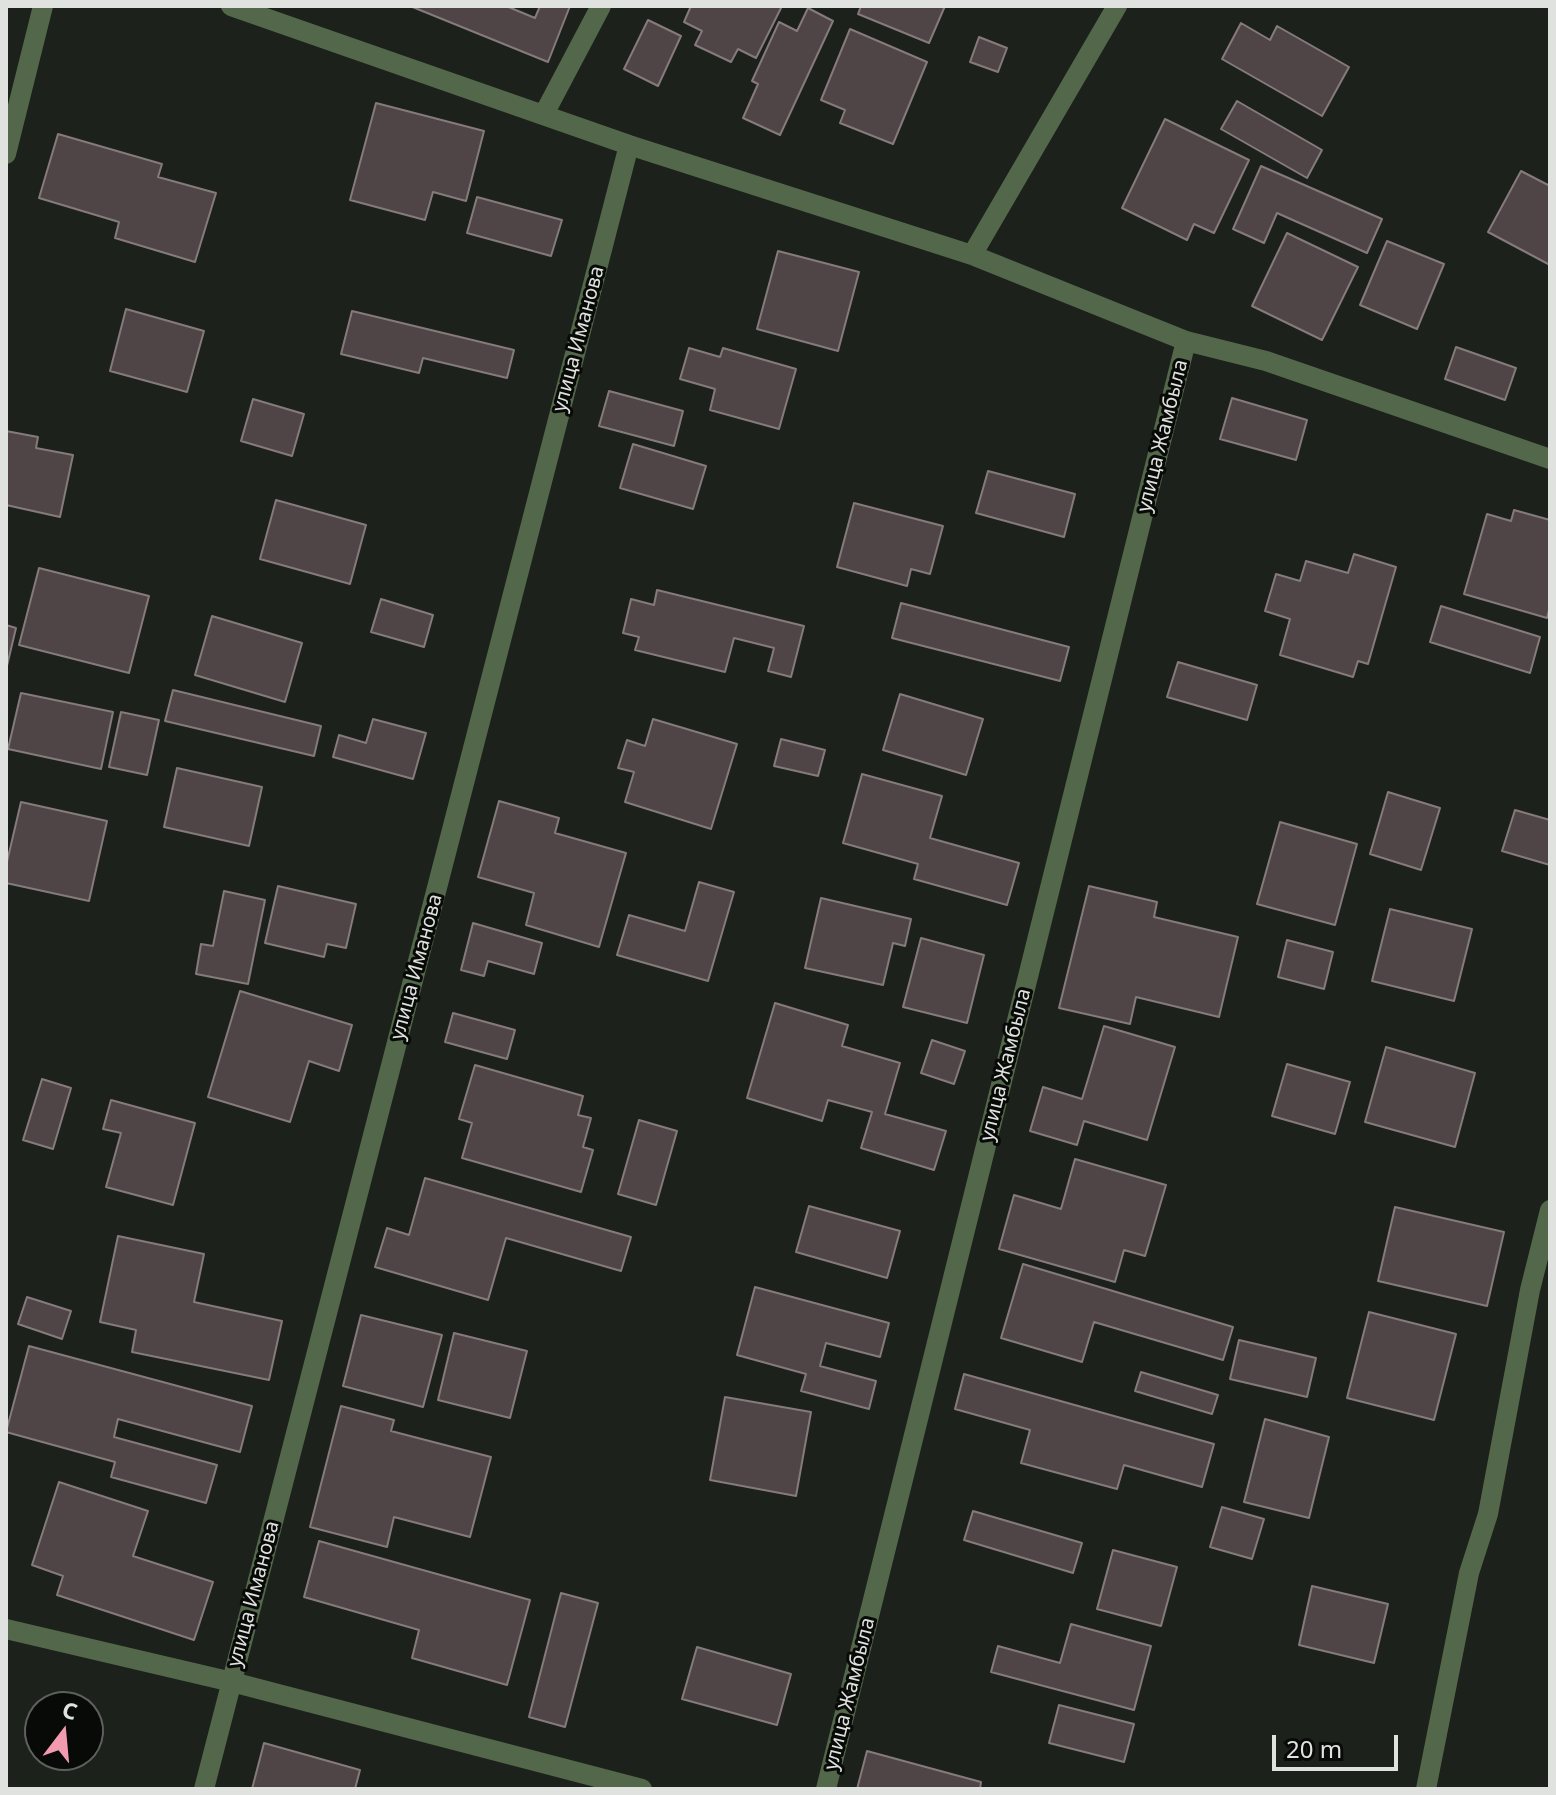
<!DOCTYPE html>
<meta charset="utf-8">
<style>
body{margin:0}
#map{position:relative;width:1556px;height:1795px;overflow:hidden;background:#1c211b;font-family:"Noto Sans",sans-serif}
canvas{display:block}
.frame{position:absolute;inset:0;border:8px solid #dfe2de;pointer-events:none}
.north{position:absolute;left:24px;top:1691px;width:80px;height:80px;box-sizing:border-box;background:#080a07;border:2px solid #5e605d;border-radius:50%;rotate:16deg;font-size:22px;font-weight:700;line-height:32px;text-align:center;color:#dfe2de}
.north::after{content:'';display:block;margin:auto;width:28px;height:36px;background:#f29ab0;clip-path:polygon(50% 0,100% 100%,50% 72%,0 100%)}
.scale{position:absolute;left:1272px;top:1735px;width:126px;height:36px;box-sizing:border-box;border:4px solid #dfe2de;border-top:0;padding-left:10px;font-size:24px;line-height:28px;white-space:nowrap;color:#dfe2de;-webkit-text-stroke:6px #080a07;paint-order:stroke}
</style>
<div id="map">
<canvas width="1556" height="1795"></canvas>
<div class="frame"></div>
<div class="north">С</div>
<div class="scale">20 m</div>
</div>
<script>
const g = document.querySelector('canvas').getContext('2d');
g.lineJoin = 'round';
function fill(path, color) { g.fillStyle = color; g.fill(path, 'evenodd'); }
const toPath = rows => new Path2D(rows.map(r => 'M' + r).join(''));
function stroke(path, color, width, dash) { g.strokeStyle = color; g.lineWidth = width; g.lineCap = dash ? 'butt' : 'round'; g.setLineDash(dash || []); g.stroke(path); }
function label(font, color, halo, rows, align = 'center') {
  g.font = font + ' "Noto Sans",sans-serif'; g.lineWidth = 6; g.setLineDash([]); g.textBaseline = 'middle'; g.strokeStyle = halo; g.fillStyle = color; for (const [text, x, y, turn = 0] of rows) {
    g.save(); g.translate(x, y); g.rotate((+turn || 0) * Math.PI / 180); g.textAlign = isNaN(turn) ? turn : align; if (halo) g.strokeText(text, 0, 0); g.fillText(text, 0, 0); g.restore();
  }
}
const building = toPath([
 [410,6,506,6,535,18,540,6,570,6,548,62,410,6],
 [691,6,782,6,756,58,738,49,731,62,695,45,702,31,684,22,691,6],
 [861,6,945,6,929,43,858,14,861,6],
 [808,8,833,21,780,135,743,118,758,84,752,81,779,22,797,31,808,8],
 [648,20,681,36,658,86,624,69,648,20],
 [1241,23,1270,40,1277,26,1349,67,1322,116,1222,59,1241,23],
 [850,29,927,62,893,144,840,123,845,110,821,100,850,29],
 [979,37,1007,48,998,72,970,62,979,37],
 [1237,101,1322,150,1307,178,1221,129,1237,101],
 [376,103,484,131,466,201,433,192,425,220,350,200,376,103],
 [1165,119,1249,160,1214,233,1194,224,1187,240,1122,208,1165,119],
 [58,134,162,164,158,177,216,193,195,262,115,238,119,222,39,198,58,134],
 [1261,166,1382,219,1367,253,1277,213,1264,243,1233,229,1261,166],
 [1521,171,1550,186,1550,265,1488,232,1521,171],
 [477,197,562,220,551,256,467,233,477,197],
 [1287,233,1358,267,1322,340,1252,306,1287,233],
 [1387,241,1444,264,1417,329,1360,305,1387,241],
 [778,251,859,272,838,351,757,329,778,251],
 [126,309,204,331,187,392,110,371,126,309],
 [352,311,514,350,507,378,423,358,419,373,341,354,352,311],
 [1456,347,1516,368,1505,400,1445,379,1456,347],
 [689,348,720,357,723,348,796,369,779,429,710,410,715,389,680,379,689,348],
 [609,391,683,411,674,446,599,426,609,391],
 [1232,398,1307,420,1296,460,1220,439,1232,398],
 [253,399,304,414,292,456,241,441,253,399],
 [6,431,38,437,36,448,73,455,60,517,6,505,6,431],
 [633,444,706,466,693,509,620,488,633,444],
 [988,471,1075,494,1064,537,976,513,988,471],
 [276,500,366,525,350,584,260,559,276,500],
 [854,503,943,526,930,574,911,569,907,586,837,567,854,503],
 [1514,510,1550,520,1550,606,1547,618,1464,594,1487,514,1511,521,1514,510],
 [1354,554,1396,567,1368,664,1358,661,1353,677,1280,655,1290,619,1265,611,1276,574,1300,581,1306,561,1348,573,1354,554],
 [39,568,149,596,129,673,19,645,39,568],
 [657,590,804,626,791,677,768,671,774,648,734,638,725,672,635,650,639,637,623,633,631,599,654,605,657,590],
 [381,599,433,615,424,647,371,632,381,599],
 [901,603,1069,647,1060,681,892,638,901,603],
 [1441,606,1540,637,1530,673,1430,642,1441,606],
 [212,616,302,643,285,702,195,675,212,616],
 [6,625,16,628,6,670,6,625],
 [1178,662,1257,685,1247,720,1167,697,1178,662],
 [173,690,321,726,314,756,165,721,173,690],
 [21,693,113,712,101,769,8,749,21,693],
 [900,694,983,719,966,775,883,750,900,694],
 [121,712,159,720,147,775,109,767,121,712],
 [373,719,426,733,413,779,333,757,339,735,366,743,373,719],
 [653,719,737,744,711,829,625,802,634,772,618,768,627,740,645,746,653,719],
 [781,739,825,750,818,776,774,766,781,739],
 [177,768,262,787,249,846,164,827,177,768],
 [862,774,942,796,930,838,1019,863,1007,905,914,879,918,864,843,843,862,774],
 [1388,792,1440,808,1421,870,1370,854,1388,792],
 [499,801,559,818,555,833,626,853,599,947,526,925,534,893,478,877,499,801],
 [21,802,107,821,89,901,6,883,6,866,21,802],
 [1515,810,1550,820,1550,865,1502,851,1515,810],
 [1280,822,1357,844,1335,925,1257,904,1280,822],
 [699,882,734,892,708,981,617,955,629,915,685,931,699,882],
 [278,886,356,904,346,948,327,944,324,957,265,943,278,886],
 [1089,886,1157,902,1154,917,1238,937,1219,1017,1136,997,1130,1024,1059,1008,1089,886],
 [224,891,265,900,248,984,196,974,201,944,213,946,224,891],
 [821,898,911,919,905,946,893,943,883,985,805,968,821,898],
 [1390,909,1472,929,1454,1001,1372,981,1390,909],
 [473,923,542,943,534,974,488,961,484,976,461,970,473,923],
 [921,938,984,955,967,1023,903,1007,921,938],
 [1287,940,1333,952,1324,989,1278,977,1287,940],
 [240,991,352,1025,339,1071,309,1061,290,1122,208,1097,240,991],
 [775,1003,848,1025,842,1046,900,1063,885,1114,946,1131,934,1170,861,1148,872,1112,828,1100,822,1121,747,1098,775,1003],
 [453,1013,515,1030,507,1059,445,1042,453,1013],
 [1104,1026,1175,1047,1147,1140,1084,1121,1077,1145,1030,1131,1043,1087,1082,1099,1104,1026],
 [932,1040,965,1051,954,1084,921,1073,932,1040],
 [1386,1047,1475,1073,1455,1147,1365,1122,1386,1047],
 [1287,1064,1350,1082,1335,1134,1272,1116,1287,1064],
 [475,1065,583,1096,578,1115,591,1118,583,1147,593,1150,581,1192,462,1158,472,1123,459,1119,475,1065],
 [42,1079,71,1088,53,1149,23,1140,42,1079],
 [111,1100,195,1123,173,1205,106,1187,121,1133,103,1129,111,1100],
 [639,1120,677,1131,656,1205,618,1194,639,1120],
 [1075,1159,1166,1185,1145,1256,1124,1250,1115,1282,999,1249,1014,1195,1061,1209,1075,1159],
 [425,1178,631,1237,621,1271,506,1238,488,1300,375,1267,387,1228,409,1235,425,1178],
 [809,1206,900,1231,887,1278,796,1252,809,1206],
 [1395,1207,1504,1232,1487,1306,1378,1281,1395,1207],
 [118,1236,204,1254,194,1302,282,1321,269,1380,132,1352,136,1330,100,1322,118,1236],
 [1023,1264,1233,1327,1223,1360,1094,1322,1082,1362,1001,1338,1023,1264],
 [755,1287,889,1323,880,1357,826,1343,820,1366,876,1381,869,1409,801,1391,806,1374,737,1355,755,1287],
 [27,1297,71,1311,62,1339,18,1324,27,1297],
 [1369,1312,1456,1334,1434,1420,1347,1398,1369,1312],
 [361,1315,442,1335,423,1407,343,1386,361,1315],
 [454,1333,527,1351,510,1418,438,1400,454,1333],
 [1239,1340,1316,1358,1307,1397,1230,1379,1239,1340],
 [29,1346,252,1406,240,1452,118,1419,114,1437,217,1465,206,1503,111,1477,115,1462,6,1432,29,1346],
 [1141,1372,1218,1395,1212,1414,1135,1391,1141,1372],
 [964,1374,1214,1444,1202,1487,1124,1465,1117,1489,1021,1463,1030,1430,955,1409,964,1374],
 [725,1397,811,1412,796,1496,710,1480,725,1397],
 [341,1406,394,1420,391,1431,491,1457,470,1537,394,1517,387,1547,310,1527,341,1406],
 [1265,1419,1329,1437,1309,1518,1244,1502,1265,1419],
 [59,1482,148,1511,133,1556,213,1582,194,1640,57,1595,63,1576,32,1565,59,1482],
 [1222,1507,1264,1519,1252,1559,1210,1547,1222,1507],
 [973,1511,1082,1543,1073,1573,964,1540,973,1511],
 [319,1541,530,1600,507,1685,412,1658,419,1630,304,1597,319,1541],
 [1113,1550,1177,1567,1161,1626,1097,1609,1113,1550],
 [1312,1586,1388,1604,1374,1663,1299,1645,1312,1586],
 [561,1593,598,1603,565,1727,529,1717,561,1593],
 [1071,1624,1151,1646,1134,1710,991,1672,998,1646,1060,1663,1071,1624],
 [697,1647,791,1674,777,1725,682,1699,697,1647],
 [1059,1705,1134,1724,1124,1762,1049,1743,1059,1705],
 [264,1743,360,1770,355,1789,252,1789,264,1743],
 [867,1751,981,1782,980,1789,857,1789,867,1751]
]);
fill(building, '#4f4547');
stroke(building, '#857a7c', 2);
stroke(toPath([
 [231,6,629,145,972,255,1186,341,1266,361,1550,459],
 [544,114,601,6],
 [6,154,43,6],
 [972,255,1117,6],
 [6,1629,232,1682,642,1789],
 [204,1789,629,145],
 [826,1789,1186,341],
 [1426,1789,1469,1573,1488,1514,1530,1290,1550,1210]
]), '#53674a', 20);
label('20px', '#dfe2de', '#080a07', [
 ["улица Иманова",579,339,-75],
 ["улица Жамбыла",1163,436,-76],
 ["улица Иманова",417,967,-75],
 ["улица Жамбыла",1006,1065,-76],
 ["улица Иманова",254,1594,-75],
 ["улица Жамбыла",850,1694,-76]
]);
</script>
